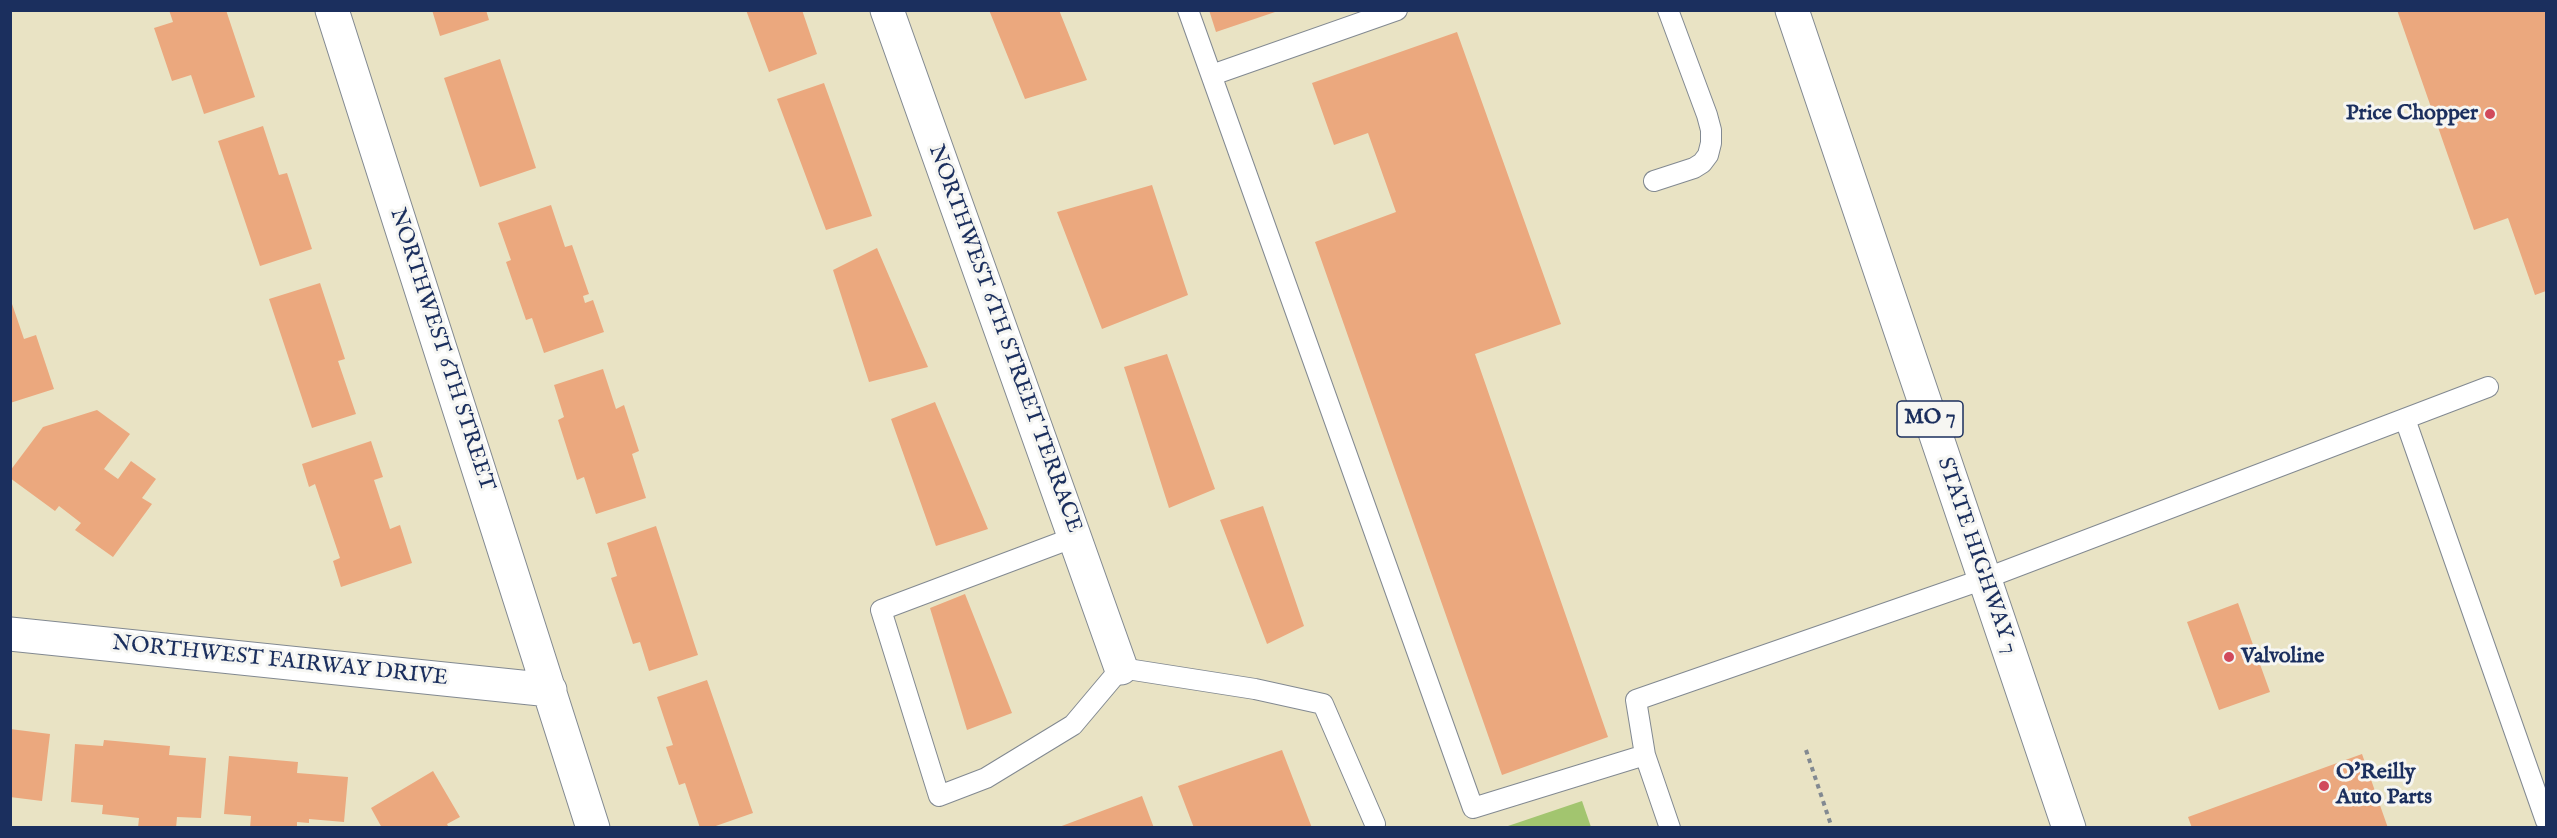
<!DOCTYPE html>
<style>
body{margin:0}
#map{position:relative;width:2557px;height:838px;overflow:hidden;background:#e9e3c4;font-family:"IM FELL English",serif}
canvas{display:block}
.frame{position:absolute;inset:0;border:12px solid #1b2f5e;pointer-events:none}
</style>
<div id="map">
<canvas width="2557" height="838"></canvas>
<div class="frame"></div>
</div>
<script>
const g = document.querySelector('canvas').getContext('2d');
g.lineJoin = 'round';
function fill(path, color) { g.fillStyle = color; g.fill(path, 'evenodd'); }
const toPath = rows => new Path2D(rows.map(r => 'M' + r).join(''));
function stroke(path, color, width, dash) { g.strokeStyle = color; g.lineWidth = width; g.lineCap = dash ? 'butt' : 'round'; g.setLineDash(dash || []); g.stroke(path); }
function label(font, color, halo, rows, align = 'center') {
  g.font = font + ' "IM FELL English",serif'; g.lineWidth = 6; g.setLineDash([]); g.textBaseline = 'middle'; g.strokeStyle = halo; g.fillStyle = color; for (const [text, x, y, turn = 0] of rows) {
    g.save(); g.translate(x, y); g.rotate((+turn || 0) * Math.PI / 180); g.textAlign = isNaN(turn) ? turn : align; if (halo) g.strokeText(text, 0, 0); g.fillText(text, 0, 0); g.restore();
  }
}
fill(toPath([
 [1582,801,1591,827,1505,827]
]), '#a2c56f');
fill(toPath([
 [169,10,226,10,255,97,204,114,191,75,172,81,154,28,173,22],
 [432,10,486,10,489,20,440,36],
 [746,10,802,10,817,54,769,72],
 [989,10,1059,10,1087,80,1025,99],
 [1209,10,1278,10,1278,11,1216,32],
 [2397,10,2546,10,2546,291,2535,295,2508,218,2474,230],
 [1457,32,1561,324,1475,354,1608,737,1502,775,1315,242,1396,212,1368,133,1334,145,1312,83],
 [500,59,536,168,480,187,444,78],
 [824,83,872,216,826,230,777,99],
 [263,126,279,175,287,173,312,249,260,266,218,141],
 [1152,185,1188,295,1102,329,1057,212],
 [551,205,565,247,572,245,589,294,583,296,585,303,593,300,604,332,544,353,532,318,526,320,506,262,511,260,498,223],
 [877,248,928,367,869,382,833,270],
 [320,283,345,359,338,361,356,414,312,428,269,299],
 [10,298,24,339,36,335,54,389,10,403],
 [1167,354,1215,489,1169,508,1124,367],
 [603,369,616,409,624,405,639,451,632,454,646,498,596,514,584,477,577,480,558,420,564,417,554,385],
 [935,402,988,529,936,546,891,419],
 [97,410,130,434,104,469,118,479,131,461,156,479,142,498,152,504,113,557,75,530,81,523,59,506,55,511,10,478,10,471,43,427],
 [371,441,383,477,374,480,390,529,400,525,412,563,341,587,333,561,340,558,315,484,309,487,302,464],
 [1263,506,1304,626,1267,644,1220,520],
 [656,526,698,655,649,671,640,642,633,644,611,578,617,576,607,543],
 [965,594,1012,713,967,730,930,608],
 [2238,603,2270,692,2219,710,2187,622],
 [707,680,753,813,710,828,700,828,685,783,679,785,666,747,673,745,657,697],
 [10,729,50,734,42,801,10,797],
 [104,740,170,746,169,755,206,758,201,818,177,817,176,828,138,828,139,818,102,814,103,805,71,802,75,744,103,746],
 [1282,750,1312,828,1194,828,1178,786],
 [2362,754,2388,828,2192,828,2188,817],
 [229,756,298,762,297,773,348,777,344,822,309,819,309,823,297,822,297,828,250,828,251,816,224,814],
 [433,771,460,817,447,824,449,828,382,828,371,808],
 [1142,796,1154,828,1059,828,1059,827]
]), '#eba87e');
const service = toPath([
 [1188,10,1473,808,1645,755],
 [1212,75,1397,10],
 [1654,181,1694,168,1702,163,1708,155,1711,143,1711,130,1707,115,1668,10],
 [2405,419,2546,821],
 [1075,537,881,610,939,796,986,778,1073,725,1121,668,1255,689,1323,704,1375,824],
 [1670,828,1645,755,1636,700,1984,579,2488,387]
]);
const minor = toPath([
 [332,10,593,828],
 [887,10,1121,668],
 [10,634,550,690]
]);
const primary = toPath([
 [1792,10,2069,828]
]);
stroke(service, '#828991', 22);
stroke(minor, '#828991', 35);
stroke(primary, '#828991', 35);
stroke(toPath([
 [1806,750,1832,828]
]), '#828991', 4, [4.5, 4.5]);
stroke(service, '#fff', 20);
stroke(minor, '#fff', 33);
stroke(primary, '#fff', 33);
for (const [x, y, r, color] of [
 [2490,114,6,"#d1495b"],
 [2229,657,6,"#d1495b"],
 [2324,786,6,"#d1495b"]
]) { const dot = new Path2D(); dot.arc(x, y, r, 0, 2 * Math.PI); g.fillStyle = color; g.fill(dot); stroke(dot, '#f6f6f2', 2); }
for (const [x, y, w] of [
 [1930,419,66]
]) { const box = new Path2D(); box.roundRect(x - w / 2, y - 18, w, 36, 4.5); g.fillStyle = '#f6f6f2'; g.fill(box); stroke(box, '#1b2f5e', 1.5); }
label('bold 21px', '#1b2f5e', null, [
 ["MO 7",1930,419]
]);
label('bold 22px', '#1b2f5e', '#f6f6f2', [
 ["Price Chopper",2478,114,"right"],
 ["Valvoline",2241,657],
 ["O'Reilly",2336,773],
 ["Auto Parts",2336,798]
], 'left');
label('22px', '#1b2f5e', '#f6f6f2', [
 ["NORTHWEST 6TH STREET TERRACE",1004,339,70],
 ["NORTHWEST 6TH STREET",441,350,72],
 ["STATE HIGHWAY 7",1976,556,71],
 ["NORTHWEST FAIRWAY DRIVE",280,662,6]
]);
</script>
